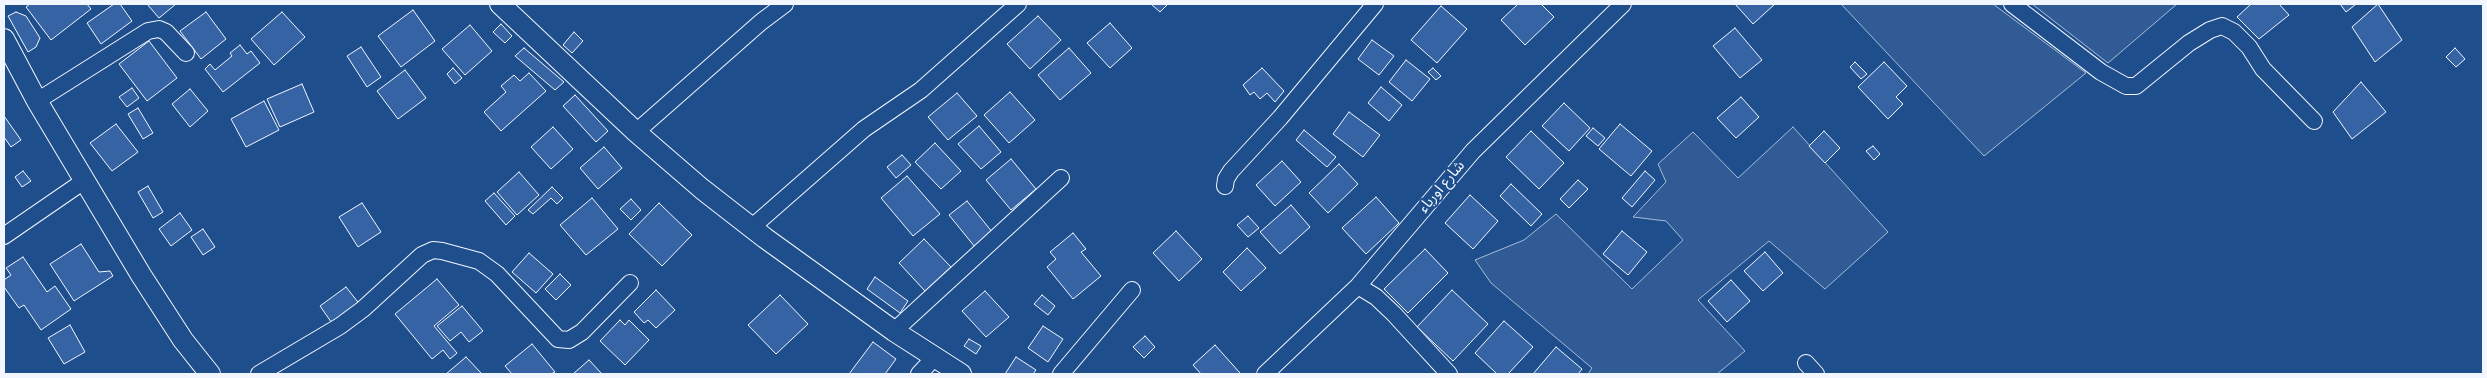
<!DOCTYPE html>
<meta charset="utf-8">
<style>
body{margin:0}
#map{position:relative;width:2487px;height:378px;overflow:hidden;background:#1f4e8c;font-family:"Roboto Condensed",sans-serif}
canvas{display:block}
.frame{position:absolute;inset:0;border:5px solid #f2f6ff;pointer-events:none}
</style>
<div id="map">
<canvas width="2487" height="378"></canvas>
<div class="frame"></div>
</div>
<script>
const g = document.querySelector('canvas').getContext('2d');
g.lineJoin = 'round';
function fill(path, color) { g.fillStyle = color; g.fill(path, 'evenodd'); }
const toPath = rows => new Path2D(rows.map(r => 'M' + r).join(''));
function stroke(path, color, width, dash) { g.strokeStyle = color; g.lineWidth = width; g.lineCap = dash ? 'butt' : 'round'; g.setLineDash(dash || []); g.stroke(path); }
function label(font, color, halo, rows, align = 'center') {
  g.font = font + ' "Roboto Condensed","Noto Sans Arabic",sans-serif'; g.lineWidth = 4; g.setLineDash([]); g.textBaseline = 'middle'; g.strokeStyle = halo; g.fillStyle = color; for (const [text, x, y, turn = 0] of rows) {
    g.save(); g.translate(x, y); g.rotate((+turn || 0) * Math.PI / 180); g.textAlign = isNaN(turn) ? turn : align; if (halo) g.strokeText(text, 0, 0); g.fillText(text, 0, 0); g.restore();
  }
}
const built = toPath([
 [1841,4,1993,4,2086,73,1984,156,1841,4],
 [2032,4,2177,4,2108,63,2032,4],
 [1793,127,1888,232,1825,289,1769,241,1698,300,1745,351,1717,374,1588,374,1592,368,1491,283,1475,260,1524,240,1556,214,1632,289,1683,240,1666,221,1633,217,1666,182,1658,164,1693,132,1738,178,1793,127]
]);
fill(built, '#305b95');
stroke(built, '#a8bbd7', 1);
const building = toPath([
 [30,4,87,4,91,9,51,40,26,7,30,4],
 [114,4,120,4,132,21,101,44,87,23,114,4],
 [147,4,176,4,159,18,147,4],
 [1151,4,1168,4,1160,12,1151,4],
 [1518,4,1541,4,1554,17,1525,45,1501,20,1518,4],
 [1735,4,1775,4,1753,24,1735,4],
 [2251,4,2279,4,2289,15,2259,39,2237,17,2251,4],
 [2340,4,2354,4,2355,5,2346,12,2340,4],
 [2378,4,2402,40,2375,62,2352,27,2378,4],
 [1441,6,1467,29,1437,63,1411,40,1441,6],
 [413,10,435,41,401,67,378,36,413,10],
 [16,12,26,16,40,38,36,47,28,52,8,16,16,12],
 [206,12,226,39,201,59,180,31,206,12],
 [282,12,305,37,274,65,251,39,282,12],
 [1038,16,1061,40,1030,69,1007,44,1038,16],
 [1110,23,1132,48,1110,68,1087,43,1110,23],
 [501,24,512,36,505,43,493,32,501,24],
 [470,25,492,51,465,75,442,49,470,25],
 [1735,28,1762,60,1740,78,1713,46,1735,28],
 [574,32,583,41,572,53,563,45,574,32],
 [1372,40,1394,56,1379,75,1358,59,1372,40],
 [149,41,177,78,147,101,119,64,149,41],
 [240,45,247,54,251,51,260,63,223,92,205,69,210,64,215,70,232,56,230,53,240,45],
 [361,47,381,77,367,87,347,56,361,47],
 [524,48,564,82,555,90,515,56,524,48],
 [1069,48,1091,73,1060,100,1038,75,1069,48],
 [2455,48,2465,59,2456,67,2446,57,2455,48],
 [1406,60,1430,79,1412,101,1389,82,1406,60],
 [1855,62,1867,74,1861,79,1850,67,1855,62],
 [1884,62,1907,86,1896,97,1903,104,1888,119,1858,87,1884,62],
 [453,68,462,78,455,84,447,74,453,68],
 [1262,68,1284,91,1275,102,1267,93,1260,99,1254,92,1250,95,1243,85,1262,68],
 [1433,68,1441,76,1436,80,1428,72,1433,68],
 [405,70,426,98,398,119,377,91,405,70],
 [529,73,546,91,501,131,484,112,506,92,501,86,514,75,520,81,529,73],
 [2361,82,2386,112,2352,139,2333,112,2361,82],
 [302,84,314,112,280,127,267,99,302,84],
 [1381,87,1402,105,1389,121,1368,103,1381,87],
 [132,88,139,98,127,107,119,97,132,88],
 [190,89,208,111,190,127,172,104,190,89],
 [1010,92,1035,120,1009,143,984,115,1010,92],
 [957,93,977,116,948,140,928,117,957,93],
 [575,95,608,131,596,142,563,106,575,95],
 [1741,97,1759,117,1736,138,1717,118,1741,97],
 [264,101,279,130,246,147,231,119,264,101],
 [1564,103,1590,128,1569,151,1542,126,1564,103],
 [138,108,153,133,143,139,128,114,138,108],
 [1349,112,1380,135,1363,157,1333,134,1349,112],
 [4,116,21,140,11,147,4,137,4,116],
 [116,124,138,152,112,171,90,143,116,124],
 [1620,124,1652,151,1631,176,1599,149,1620,124],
 [979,126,1001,152,981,169,958,144,979,126],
 [553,127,573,149,551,169,531,147,553,127],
 [1593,128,1605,138,1598,146,1586,136,1593,128],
 [1304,130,1336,157,1327,167,1296,140,1304,130],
 [1531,131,1564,163,1539,189,1506,157,1531,131],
 [1824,131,1840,148,1825,163,1809,146,1824,131],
 [935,143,961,171,941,189,915,162,935,143],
 [1873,146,1880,154,1874,160,1866,151,1873,146],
 [604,147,622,168,598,189,580,168,604,147],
 [902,155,911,165,896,178,887,167,902,155],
 [1011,159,1036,189,1011,210,986,180,1011,159],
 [1282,161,1301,182,1275,206,1256,185,1282,161],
 [1339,164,1358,184,1328,213,1309,193,1339,164],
 [23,171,31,181,22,187,15,177,23,171],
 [1645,171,1655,180,1632,207,1622,198,1645,171],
 [519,172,539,195,517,215,497,192,519,172],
 [907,176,940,214,913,236,881,198,907,176],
 [1578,180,1588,189,1569,208,1560,199,1578,180],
 [1511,184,1542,214,1531,226,1500,196,1511,184],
 [148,186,163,212,153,218,138,192,148,186],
 [552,187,563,198,557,204,551,198,533,214,528,210,552,187],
 [494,193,515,216,506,225,485,201,494,193],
 [1470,195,1498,221,1473,249,1445,223,1470,195],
 [1376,197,1399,223,1366,254,1342,228,1376,197],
 [592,198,618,229,586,255,560,225,592,198],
 [631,199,641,210,631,220,620,209,631,199],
 [967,201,993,233,975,247,949,215,967,201],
 [362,203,381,232,358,247,339,217,362,203],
 [659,203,692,235,662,266,629,234,659,203],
 [1291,205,1310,227,1280,254,1260,232,1291,205],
 [180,213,192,230,171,246,159,229,180,213],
 [1248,216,1259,228,1248,237,1237,225,1248,216],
 [203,229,215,247,203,255,191,237,203,229],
 [1176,231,1202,259,1179,281,1153,253,1176,231],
 [1622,231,1647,252,1628,275,1603,254,1622,231],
 [1073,233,1086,249,1081,252,1101,276,1073,299,1047,267,1056,259,1050,252,1073,233],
 [924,239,951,267,925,291,899,263,924,239],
 [81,244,99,272,110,271,113,276,74,301,50,264,81,244],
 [1247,248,1266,268,1241,291,1223,272,1247,248],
 [1425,249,1448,273,1408,313,1384,289,1425,249],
 [1765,252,1783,273,1763,291,1744,271,1765,252],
 [529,253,553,274,536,293,512,272,529,253],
 [23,257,47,292,55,286,71,309,41,330,24,305,19,308,4,287,4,280,11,275,6,268,23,257],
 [560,274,571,285,556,300,545,289,560,274],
 [875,277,908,301,900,313,867,289,875,277],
 [437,279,459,305,434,326,457,353,450,359,443,350,432,359,395,314,437,279],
 [1731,280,1750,301,1727,322,1708,301,1731,280],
 [346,287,361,306,334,326,320,306,346,287],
 [656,290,675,310,656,328,648,320,644,323,634,312,656,290],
 [1452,290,1488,324,1453,361,1417,327,1452,290],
 [985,291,1009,317,986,337,962,311,985,291],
 [780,295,808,324,776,354,748,325,780,295],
 [1042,295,1055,306,1048,315,1034,304,1042,295],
 [462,306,483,331,469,342,461,332,450,341,437,326,462,306],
 [620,320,625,325,629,320,649,340,625,365,600,341,620,320],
 [1504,321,1533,347,1508,374,1497,374,1475,353,1504,321],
 [70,325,85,352,64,364,48,338,70,325],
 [1043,326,1063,339,1048,362,1028,348,1043,326],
 [1145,336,1155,347,1144,358,1133,347,1145,336],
 [969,339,981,346,976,354,964,346,969,339],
 [873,342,896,359,885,374,849,374,873,342],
 [532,344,555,372,551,374,512,374,505,366,532,344],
 [1215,345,1240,373,1238,374,1201,374,1193,365,1215,345],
 [1556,347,1582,369,1578,374,1533,374,1556,347],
 [466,357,482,374,446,374,466,357],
 [1016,357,1036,370,1033,374,1005,374,1016,357],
 [589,360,602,374,573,374,589,360]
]);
fill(building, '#3563a3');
stroke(building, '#f2f6ff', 1);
const minor = toPath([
 [2012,4,2101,72,2126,86,2136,86,2189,43,2210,30,2222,26,2234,32,2249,47,2263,69,2314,121],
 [37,101,148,31,159,29,166,32,186,53],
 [636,132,761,22,785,4],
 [1225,186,1226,179,1231,171,1280,118,1375,4],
 [751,228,864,129,921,90,1018,4],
 [4,236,84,181],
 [1358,286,1376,297,1394,314,1449,374],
 [894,331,1061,178],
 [1806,363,1816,374],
 [259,374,340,326,363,309,422,255,433,250,442,251,479,261,497,274,558,339,569,340,582,332,630,283],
 [919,374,934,358],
 [1061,374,1132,290],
 [1265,374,1358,286,1473,151,1623,4]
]);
const tertiary = toPath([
 [500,4,636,132,702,189,765,238,894,331,961,374],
 [4,39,37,101,141,275,183,340,210,374]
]);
stroke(minor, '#f2f6ff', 18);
stroke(tertiary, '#f2f6ff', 22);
stroke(minor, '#1f4e8c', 16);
stroke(tertiary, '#1f4e8c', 20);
label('15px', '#f2f6ff', '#1f4e8c', [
 ["شارع اورباء",1442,187,-50]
]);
</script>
